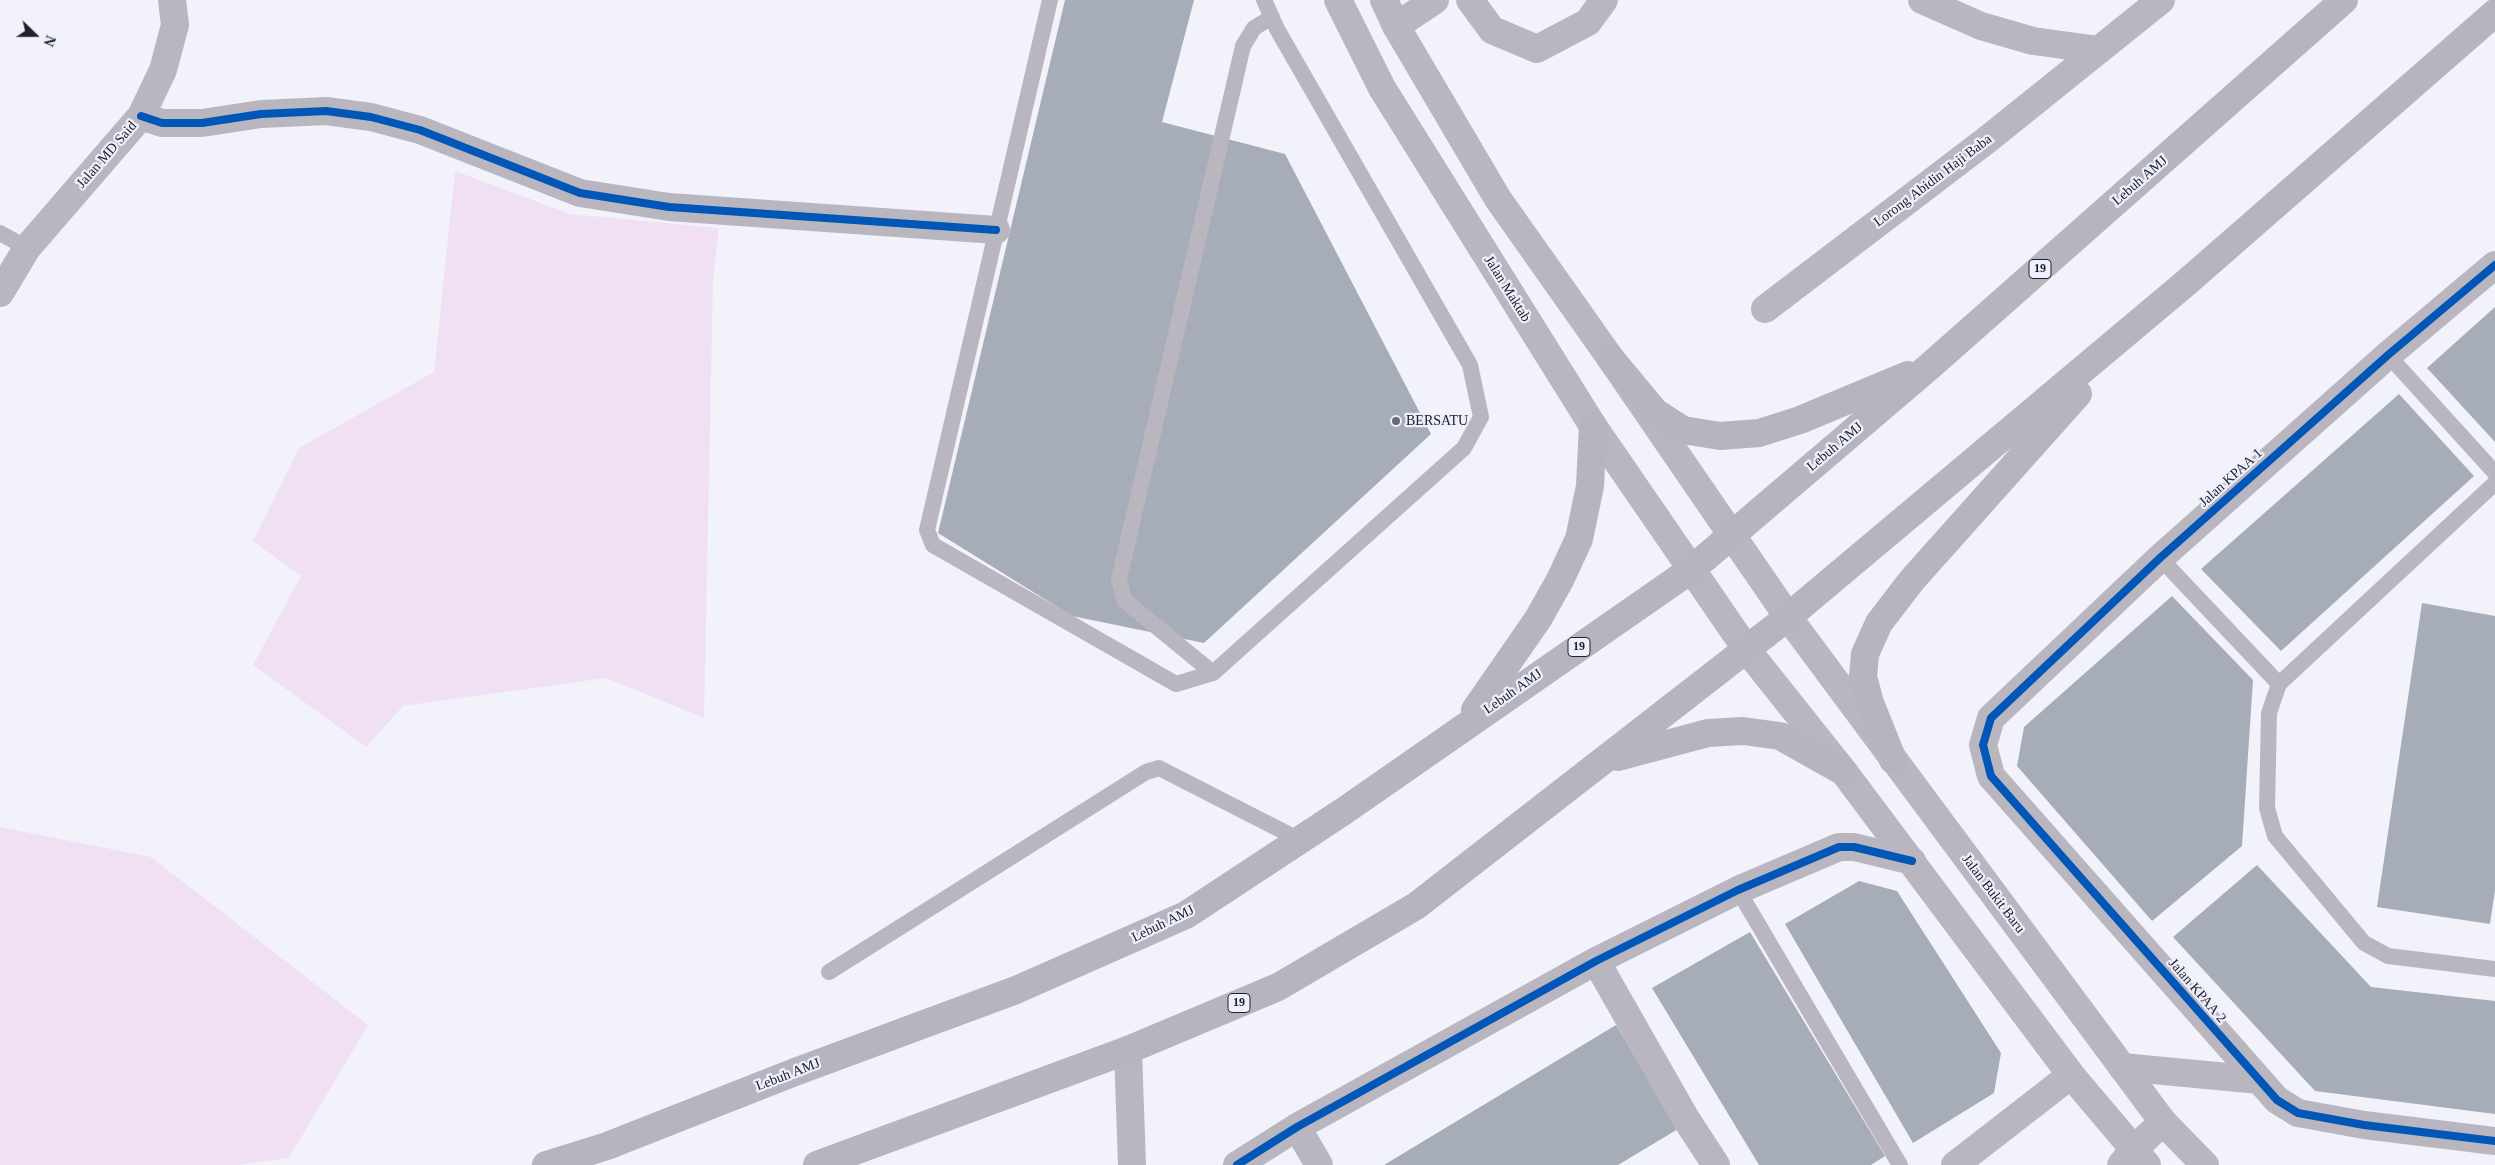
<!DOCTYPE html>
<style>
body{margin:0}
#map{position:relative;width:2495px;height:1165px;overflow:hidden;background:#f2f2fb;font-family:Georgia,serif}
canvas{display:block}
.north{position:absolute;left:10px;top:10px;width:50px;height:50px;-webkit-text-stroke:4px #eeefff;paint-order:stroke;rotate:112deg;font-size:14px;font-weight:700;line-height:20px;text-align:center;color:#212127}
.north::after{content:'';display:block;margin:auto;width:18px;height:22px;background:#212127;clip-path:polygon(50% 0,100% 100%,50% 72%,0 100%)}
</style>
<div id="map">
<canvas width="2495" height="1165"></canvas>
<div class="north">N</div>
</div>
<script>
const g = document.querySelector('canvas').getContext('2d');
g.lineJoin = 'round';
function fill(path, color) { g.fillStyle = color; g.fill(path, 'evenodd'); }
const toPath = rows => new Path2D(rows.map(r => 'M' + r).join(''));
function stroke(path, color, width, dash) { g.strokeStyle = color; g.lineWidth = width; g.lineCap = dash ? 'butt' : 'round'; g.setLineDash(dash || []); g.stroke(path); }
function label(font, color, halo, rows, align = 'center') {
  g.font = font + ' Georgia,serif'; g.lineWidth = 4.5; g.setLineDash([]); g.textBaseline = 'middle'; g.strokeStyle = halo; g.fillStyle = color; for (const [text, x, y, turn = 0] of rows) {
    g.save(); g.translate(x, y); g.rotate((+turn || 0) * Math.PI / 180); g.textAlign = isNaN(turn) ? turn : align; if (halo) g.strokeText(text, 0, 0); g.fillText(text, 0, 0); g.restore();
  }
}
fill(toPath([
 [455,171,570,214,719,228,713,278,704,718,606,678,403,706,366,747,253,665,301,576,253,541,299,448,434,372],
 [0,827,151,857,368,1025,289,1158,239,1165,0,1165]
]), '#f1e0f3');
fill(toPath([
 [1065,0,1194,0,1162,122,1285,154,1431,434,1204,643,1072,616,938,533],
 [2495,307,2495,442,2427,368],
 [2399,394,2474,476,2281,651,2201,569],
 [2172,596,2253,680,2242,846,2152,921,2017,766,2024,727],
 [2422,603,2495,616,2495,890,2490,924,2377,907],
 [2257,865,2371,987,2495,1001,2495,1114,2315,1091,2173,937],
 [1859,881,1897,891,2001,1053,1994,1093,1913,1143,1785,924],
 [1750,932,1885,1156,1871,1165,1759,1165,1652,988],
 [1616,1025,1678,1129,1618,1165,1384,1165]
]), '#a7acb9');
stroke(toPath([
 [1050,0,927,530,933,545,1176,684,1213,673,1464,448,1481,417,1470,365,1277,29,1264,0],
 [0,233,27,248],
 [2388,355,2495,473],
 [2495,483,2279,684,2269,713,2267,808,2275,836,2364,943,2388,956,2495,969],
 [2160,558,2279,684],
 [1213,673,1124,600,1119,579,1243,46,1254,28,1272,17],
 [1738,890,1900,1165],
 [829,972,1146,772,1159,768,1300,840]
]), '#bab6bf', 16);
stroke(toPath([
 [1470,0,1492,30,1537,49,1588,22,1604,0],
 [1922,0,1981,26,2033,41,2099,50],
 [1396,26,1435,0],
 [141,116,162,123,202,123,261,114,326,111,371,117,420,130,580,193,669,207,996,230],
 [2495,265,2388,355,2160,558,1991,718,1983,745,1991,776,2277,1100,2298,1113,2364,1125,2495,1141],
 [0,293,27,248,141,116,163,70,175,25,172,0],
 [1765,309,1988,139,2161,0],
 [1596,961,1686,1119,1716,1165],
 [1128,1050,1132,1165],
 [2122,1067,2259,1080],
 [1297,1127,1319,1165],
 [1237,1165,1297,1127,1596,961,1738,890,1839,847,1854,847,1912,861],
 [1955,1165,2071,1075],
 [2121,1165,2134,1149,2163,1122]
]), '#bab6bf', 28);
stroke(toPath([
 [1338,0,1382,88,1593,426,1747,650,1844,772,2071,1075,2147,1165],
 [1384,0,1396,26,1498,199,1611,359,1788,617,2163,1122,2205,1165]
]), '#b9b6c0', 28);
stroke(toPath([
 [1611,359,1655,412,1683,430,1720,436,1759,433,1800,420,1908,375],
 [1475,710,1538,619,1560,580,1579,539,1590,486,1593,426],
 [1618,757,1708,733,1743,731,1780,736,1844,772],
 [1893,760,1870,703,1863,677,1865,654,1879,623,1912,580,2078,394],
 [546,1165,607,1146,795,1072,1016,990,1186,915,1344,811,1692,569,1930,366,2344,0],
 [817,1165,1128,1050,1278,987,1416,906,1788,617,2187,282,2495,13]
]), '#b6b4bf', 28);
stroke(toPath([
 [141,116,162,123,202,123,261,114,326,111,371,117,420,130,580,193,669,207,996,230],
 [2495,265,2388,355,2160,558,1991,718,1983,745,1991,776,2277,1100,2298,1113,2364,1125,2495,1141],
 [1237,1165,1297,1127,1596,961,1738,890,1839,847,1854,847,1912,861]
]), '#0057b8', 8);
for (const [x, y, r, color] of [
 [1396,421,5,"#6a6a71"]
]) { const dot = new Path2D(); dot.arc(x, y, r, 0, 2 * Math.PI); g.fillStyle = color; g.fill(dot); stroke(dot, '#eeefff', 2); }
for (const [x, y, w] of [
 [2040,269,22],
 [1579,647,22],
 [1239,1003,22]
]) { const box = new Path2D(); box.roundRect(x - w / 2, y - 9.5, w, 19, 4); g.fillStyle = '#eeefff'; g.fill(box); stroke(box, '#212127', 1); }
label('bold 12px', '#212127', null, [
 ["19",2040,269],
 ["19",1579,647],
 ["19",1239,1003]
]);
label('14px', '#212127', '#eeefff', [
 ["Jalan MD Said",107,155,-49],
 ["Lorong Abidin Haji Baba",1933,181,-37],
 ["Lebuh AMJ",2140,181,-41],
 ["Jalan Maktab",1507,289,58],
 ["Lebuh AMJ",1835,447,-40],
 ["Jalan KPAA 1",2231,478,-42],
 ["Lebuh AMJ",1513,692,-35],
 ["Jalan Bukit Baru",1993,894,53],
 ["Lebuh AMJ",1163,924,-26],
 ["Jalan KPAA 2",2197,991,49],
 ["Lebuh AMJ",788,1075,-21]
]);
label('14px', '#212127', '#eeefff', [
 ["BERSATU",1406,421]
], 'left');
</script>
